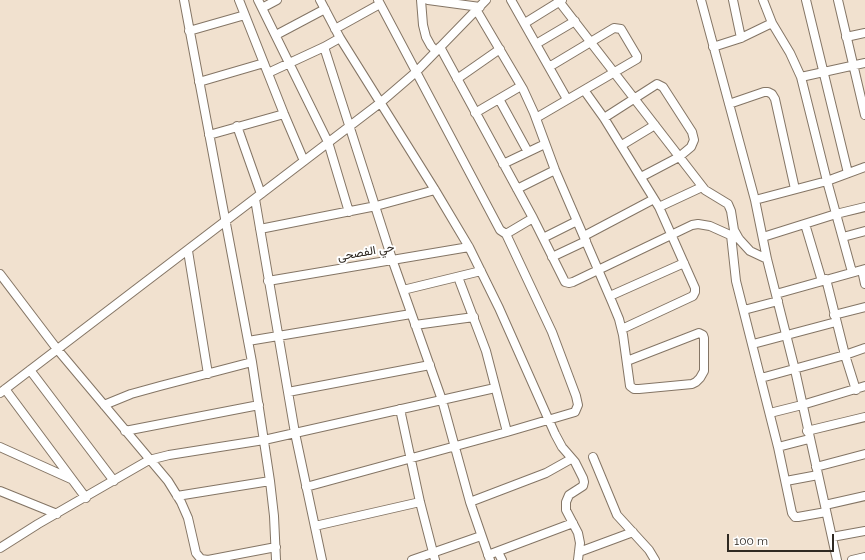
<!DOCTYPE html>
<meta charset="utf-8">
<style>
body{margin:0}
#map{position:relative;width:865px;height:560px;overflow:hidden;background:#f1e1cf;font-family:Raleway,sans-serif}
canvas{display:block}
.scale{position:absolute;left:727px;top:534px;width:107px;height:18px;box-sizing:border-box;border:2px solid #2f2922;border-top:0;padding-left:5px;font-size:12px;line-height:14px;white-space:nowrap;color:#2f2922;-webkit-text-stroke:3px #fff;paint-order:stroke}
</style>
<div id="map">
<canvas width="865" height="560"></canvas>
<div class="scale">100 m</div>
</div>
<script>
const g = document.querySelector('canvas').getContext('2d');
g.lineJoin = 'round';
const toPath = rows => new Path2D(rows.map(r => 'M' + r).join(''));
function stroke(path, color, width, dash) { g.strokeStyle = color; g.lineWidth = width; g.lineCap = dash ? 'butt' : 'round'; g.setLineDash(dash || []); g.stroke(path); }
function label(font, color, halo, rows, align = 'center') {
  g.font = font + ' Raleway,Vazirmatn,sans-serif'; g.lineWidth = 4; g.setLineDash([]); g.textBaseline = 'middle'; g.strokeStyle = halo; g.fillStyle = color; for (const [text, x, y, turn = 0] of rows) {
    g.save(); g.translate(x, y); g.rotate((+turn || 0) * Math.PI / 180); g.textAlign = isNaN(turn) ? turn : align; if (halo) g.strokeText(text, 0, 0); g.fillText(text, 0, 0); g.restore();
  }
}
const street = toPath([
 [184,0,252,362,270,481,274,516,276,560],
 [239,0,284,114,304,161],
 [258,0,328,142,349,212],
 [320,0,340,38,435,190,469,247,499,308,555,434,562,447,575,462,583,478,584,482,583,486,569,495,566,502,566,510,578,533,580,543,578,560],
 [421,0,423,25,426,37,431,46,436,51],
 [428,0,480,7],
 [511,0,567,99],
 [558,0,705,190,728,204,731,211,734,230,739,239,750,251,767,259],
 [701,0,755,200,767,259,795,370,837,560],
 [733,0,741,38],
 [763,0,772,23,790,53,801,77,827,181,852,272],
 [806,0,848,173],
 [838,0,865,115],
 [262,8,277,0],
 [477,11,523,89,534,113,555,170,612,302,619,319,623,335,630,386,634,389,639,389,692,384,696,382,700,378,704,371,704,338,703,335,699,333,627,361],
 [525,23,562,0],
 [335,29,380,4],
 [189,31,245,15],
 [276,35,325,9],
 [846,37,865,33],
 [536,44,575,21],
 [324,47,392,259,442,400,470,502,490,560],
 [440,47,533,218,565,282,569,283,573,282,692,225,698,224,710,226,739,239],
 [713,47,741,38,772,23],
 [268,73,324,47,340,38],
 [801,77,865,63],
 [457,79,500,49],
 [199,82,264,63],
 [584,90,604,118,659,207,695,288,695,292,693,296,622,329],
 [499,99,528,152],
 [729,104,764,92,768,92,772,94,775,99,795,189],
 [475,113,521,86],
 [536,118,637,59,637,56,621,29,614,28,549,67],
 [604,118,657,84,663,87,692,132,694,140,691,147,679,157,641,177],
 [237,126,261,194],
 [209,135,284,114],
 [622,145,655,125],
 [503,164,545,144],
 [517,189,555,170],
 [255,199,295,433,322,560],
 [755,200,827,181,865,167],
 [659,207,702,187],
 [805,224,822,281],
 [260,229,376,206,435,190],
 [506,234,533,218],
 [731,235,736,281,778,447,792,513,795,517,798,517,826,512],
 [584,236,654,199],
 [763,237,836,214,865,207],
 [843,237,865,231],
 [543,238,577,221],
 [188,251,208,374],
 [552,257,586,241],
 [862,270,865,284],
 [0,274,57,349,168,481,181,502,188,518,196,553,201,559,208,560,276,547],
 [458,277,486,351,507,432],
 [826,279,845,355,856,390],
 [268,281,469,247],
 [403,290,481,271],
 [776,294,865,269],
 [610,296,684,263],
 [744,310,778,301],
 [834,315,865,307],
 [415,325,474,317],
 [248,341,411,314],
 [753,344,836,322],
 [30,370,114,481],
 [761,378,845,355,865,348],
 [5,389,86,498],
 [288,392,430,365],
 [0,393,380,103,416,72,486,0],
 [104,405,131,394,160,386,252,362],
 [400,409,420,502,435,560],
 [770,413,802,405,865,386],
 [125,431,259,405],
 [807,431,865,417],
 [0,447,71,479],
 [778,447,809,439],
 [593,457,617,515,649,550,655,560],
 [816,467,865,454],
 [786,481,818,475],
 [306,487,507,432,575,412,578,405,576,396,552,332,506,234,500,230,378,0],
 [0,491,57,514],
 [177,496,270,481],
 [470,502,546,473,571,459],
 [825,505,865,496],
 [315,526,420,502],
 [832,537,865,531],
 [0,548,38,524,149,460,169,455,264,440,495,388],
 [498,552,502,560],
 [579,552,633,532],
 [488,555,573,523],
 [412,560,481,536],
 [852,560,865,557]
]);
stroke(street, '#847565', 10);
stroke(street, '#fff', 8);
label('12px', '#2f2922', '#fff', [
 ["حي الفصحى",366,252,-10]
]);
</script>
